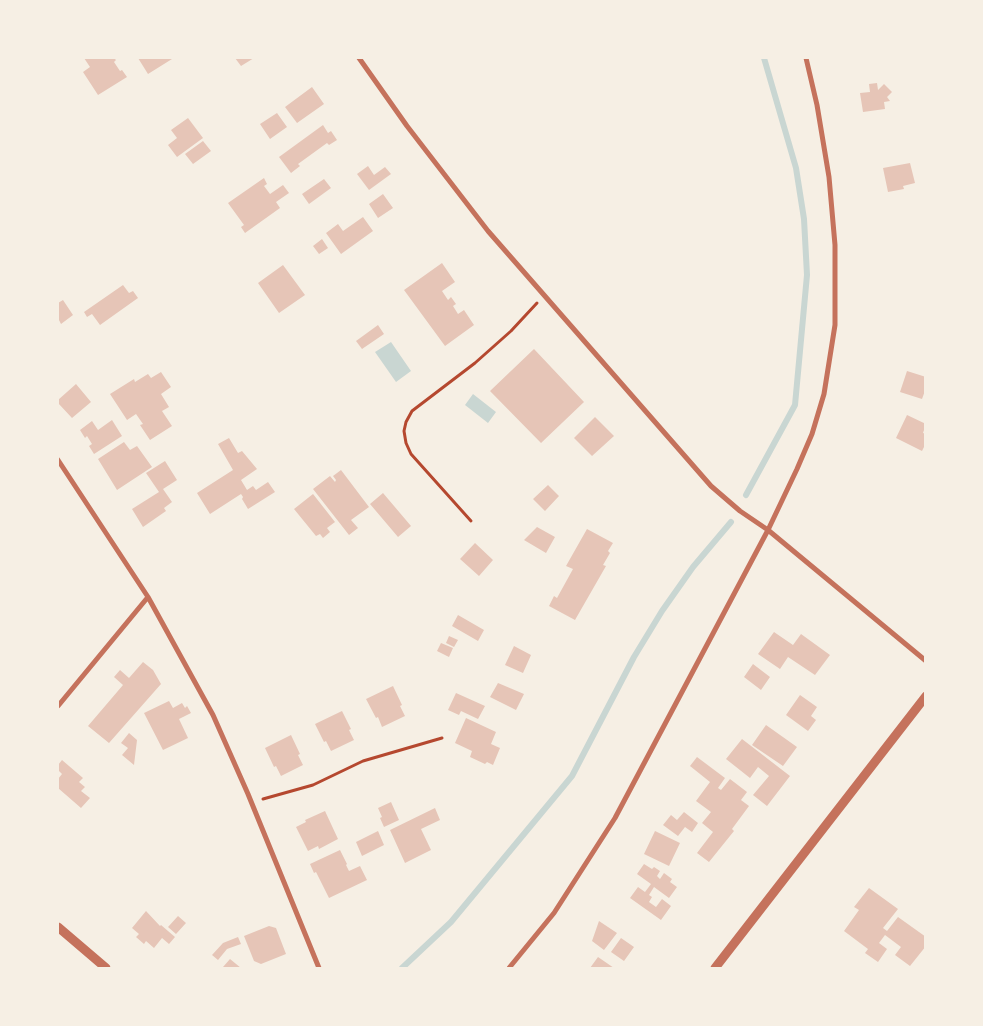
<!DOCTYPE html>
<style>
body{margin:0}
#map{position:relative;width:983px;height:1026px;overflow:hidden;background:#f6efe4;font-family:"DejaVu Sans",sans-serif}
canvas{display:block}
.frame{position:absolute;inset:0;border:59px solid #f6efe4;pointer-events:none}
</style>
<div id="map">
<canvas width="983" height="1026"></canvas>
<div class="frame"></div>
</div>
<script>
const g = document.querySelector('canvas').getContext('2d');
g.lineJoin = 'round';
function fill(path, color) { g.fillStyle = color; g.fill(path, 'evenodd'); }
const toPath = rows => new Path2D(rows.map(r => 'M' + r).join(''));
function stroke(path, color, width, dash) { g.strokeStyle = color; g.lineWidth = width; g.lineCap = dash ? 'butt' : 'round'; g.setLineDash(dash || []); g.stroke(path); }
fill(toPath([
 [391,342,411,371,396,382,375,352],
 [473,394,496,412,488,423,465,405]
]), '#c9d6d2');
stroke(toPath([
 [746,495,795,405,807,275,804,219,796,168,764,58],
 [402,968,451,922,572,776,634,657,662,611,693,567,731,522]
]), '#c9d6d2', 6);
fill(toPath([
 [84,58,114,58,116,60,114,62,120,71,122,70,127,77,98,95,83,72,90,67],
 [138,58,171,58,172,59,148,74],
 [235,58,254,58,241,66],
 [877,83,878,90,884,84,892,92,887,97,890,101,884,102,885,109,863,112,860,93,870,92,869,84],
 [312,87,324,104,297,123,285,107],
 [277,113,287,127,270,139,260,124],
 [188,118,203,138,177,157,168,145,177,138,171,130],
 [323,125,328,133,331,131,337,140,329,145,327,143,298,164,300,166,291,173,279,157],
 [203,141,211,151,193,164,185,154],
 [910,163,915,183,903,186,904,189,888,192,883,168],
 [368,166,374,175,385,167,391,174,369,190,357,174],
 [264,178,267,184,264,186,270,194,283,185,289,193,276,202,280,208,245,233,241,227,244,225,228,203],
 [324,179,331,188,309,204,302,194],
 [383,194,393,208,378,218,369,204],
 [363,217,373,231,341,254,326,233,338,224,343,231],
 [322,239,328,248,319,254,313,246],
 [442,263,455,282,442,291,448,300,451,297,456,304,453,306,458,314,464,310,474,325,445,346,404,290],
 [283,265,305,295,279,313,258,283],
 [123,285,129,293,133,291,138,298,100,325,92,314,87,317,84,312],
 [63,300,73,315,61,324,58,318,58,303],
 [378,325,384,334,362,349,356,341],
 [534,349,584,402,541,443,490,391],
 [907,371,926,377,926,388,922,399,900,392],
 [161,372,171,387,161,394,169,407,162,411,172,426,150,440,140,425,143,424,136,414,127,420,110,394,134,379,135,382,148,374,151,378],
 [76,384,91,402,72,418,58,403,58,400],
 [907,415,926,424,923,433,926,434,926,443,922,451,896,438],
 [595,417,614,436,592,456,574,438],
 [112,420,122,436,94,454,89,446,92,444,87,436,85,438,80,430,92,421,98,430],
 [229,438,238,453,242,451,257,469,241,480,247,490,253,486,256,490,268,482,275,492,248,509,242,499,243,497,241,494,210,514,197,493,233,470,218,444],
 [124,442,130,450,137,446,152,467,117,490,98,459],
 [165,461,177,480,163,489,172,502,164,508,166,511,143,527,132,509,159,492,146,473],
 [341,470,369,507,351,520,358,528,349,535,313,489,330,476,335,482,336,480,333,476],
 [548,485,559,496,545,511,533,499],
 [383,493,411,526,398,537,370,504],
 [313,494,335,522,327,528,330,532,323,538,320,534,316,536,294,509],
 [537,527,555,537,546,553,524,540],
 [587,529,613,543,608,551,610,553,603,565,606,566,575,620,549,606,554,596,557,598,573,569,566,566],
 [475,543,493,560,479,576,460,559],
 [458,615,484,630,478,641,452,626],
 [774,632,793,645,801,634,830,655,815,675,788,657,780,669,758,654],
 [449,636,458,640,454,647,446,643],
 [441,643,453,648,449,657,437,651],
 [514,646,531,655,523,673,505,665],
 [143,662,153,670,161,684,109,743,88,726,123,685,114,677,120,670,129,678],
 [753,664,770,677,761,690,744,677],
 [498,683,524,694,516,710,490,697],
 [393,686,402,705,400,706,405,716,382,727,378,717,376,718,366,699],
 [456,693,485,706,478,719,461,711,459,715,448,710],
 [800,695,817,707,811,716,816,720,808,731,786,715],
 [169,701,173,708,182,703,185,708,187,706,191,713,179,719,188,738,163,750,144,713],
 [342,711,351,729,349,730,354,740,331,751,326,741,324,742,315,724],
 [466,718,496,732,491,744,500,748,493,765,487,762,485,764,470,757,472,751,455,743],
 [766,725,797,747,783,766,752,745],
 [129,733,137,740,134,765,122,755,128,748,121,743],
 [291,735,300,754,298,755,303,765,281,776,276,766,274,767,265,748],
 [742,739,790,776,767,806,753,795,769,776,758,767,750,778,726,759],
 [697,757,725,778,718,788,721,790,730,779,747,792,741,800,749,806,732,829,734,831,709,862,697,853,713,832,702,823,711,812,696,801,710,782,690,766],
 [62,760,83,778,79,782,85,787,81,791,90,798,81,808,58,788,58,779,62,774,58,770,58,765],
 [391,802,399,820,384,827,380,818,382,817,378,808],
 [435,808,440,820,421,829,431,850,405,863,390,830],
 [325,811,338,839,319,849,318,846,308,851,296,827,306,822,305,820],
 [684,812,698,823,692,832,685,827,678,836,663,825,671,815,677,820],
 [378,831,384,845,362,856,356,842],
 [655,831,680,843,669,866,644,854],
 [340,850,347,864,346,865,349,871,360,866,367,880,329,898,316,872,314,873,310,864],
 [644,864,652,869,654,867,660,871,657,876,660,879,664,873,672,879,670,882,677,887,669,898,654,887,649,895,652,897,649,902,656,907,662,899,671,906,661,920,630,898,638,887,645,892,651,884,637,874],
 [869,888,898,909,883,928,887,931,898,917,926,937,926,946,910,966,895,955,901,947,885,935,879,943,887,949,878,962,865,953,868,949,844,931,859,910,854,907],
 [146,911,160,926,161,925,175,937,169,944,162,938,154,948,146,941,144,944,136,937,139,934,132,928],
 [178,916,186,923,176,934,168,927],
 [599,921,617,933,604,950,592,941],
 [269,926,276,928,286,954,261,964,254,961,244,936],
 [238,937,241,944,227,949,218,960,212,955,223,943],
 [621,938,634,947,624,961,611,952],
 [598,957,614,968,590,968],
 [230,959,241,968,225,968,223,967]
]), '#e6c5b7');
stroke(toPath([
 [471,521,411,454,406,443,404,431,406,422,412,411,475,363,511,331,537,303],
 [263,799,313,785,363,761,442,738]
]), '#b5482f', 3);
stroke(toPath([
 [359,58,407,126,488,231,711,486,740,511,768,530,926,661],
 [58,460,148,597,213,715,248,794,319,968],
 [58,706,148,597],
 [509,968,554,913,615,818,768,530,797,469,812,434,824,394,835,325,835,245,829,177,817,105,806,58]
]), '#c5725c', 5);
stroke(toPath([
 [58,927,106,968],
 [715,968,926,696]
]), '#c5725c', 9);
</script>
